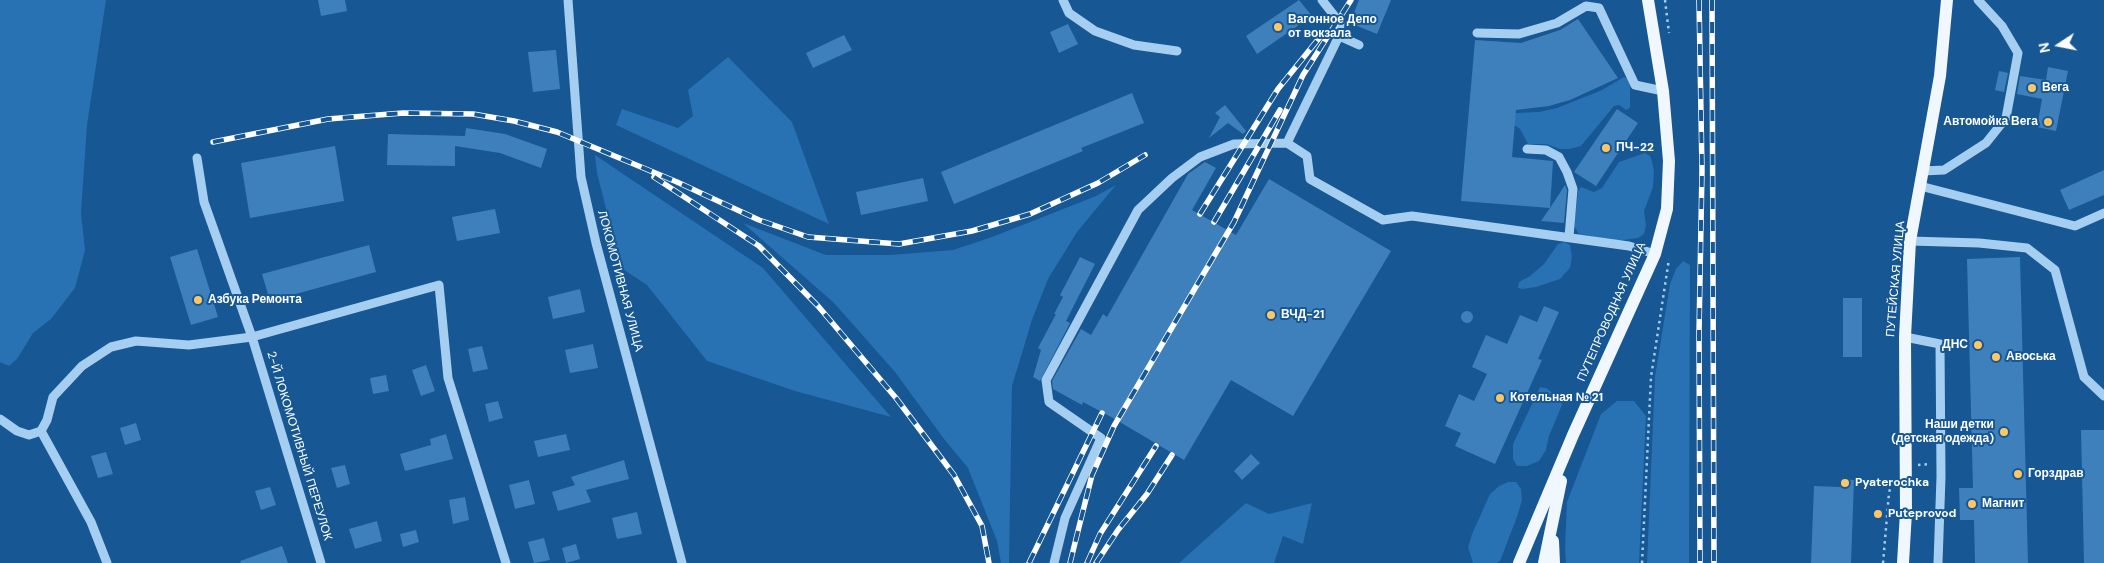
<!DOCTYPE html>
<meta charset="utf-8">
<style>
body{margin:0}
#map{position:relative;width:2104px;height:563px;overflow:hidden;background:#165794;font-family:"DM Sans",sans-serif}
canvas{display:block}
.north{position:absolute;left:2034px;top:20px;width:50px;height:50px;-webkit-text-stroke:4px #165794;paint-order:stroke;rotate:259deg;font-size:14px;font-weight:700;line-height:20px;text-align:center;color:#fff}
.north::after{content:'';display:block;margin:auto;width:18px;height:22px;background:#fff;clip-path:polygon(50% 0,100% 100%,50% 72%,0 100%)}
</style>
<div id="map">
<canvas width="2104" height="563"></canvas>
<div class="north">N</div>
</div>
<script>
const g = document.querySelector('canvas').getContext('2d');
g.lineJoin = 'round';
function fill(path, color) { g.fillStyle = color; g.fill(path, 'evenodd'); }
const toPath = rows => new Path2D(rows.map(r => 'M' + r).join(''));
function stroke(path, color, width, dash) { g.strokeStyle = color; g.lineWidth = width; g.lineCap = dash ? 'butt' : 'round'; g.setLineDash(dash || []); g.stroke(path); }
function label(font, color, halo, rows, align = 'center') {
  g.font = font + ' "DM Sans",sans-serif'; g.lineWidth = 4; g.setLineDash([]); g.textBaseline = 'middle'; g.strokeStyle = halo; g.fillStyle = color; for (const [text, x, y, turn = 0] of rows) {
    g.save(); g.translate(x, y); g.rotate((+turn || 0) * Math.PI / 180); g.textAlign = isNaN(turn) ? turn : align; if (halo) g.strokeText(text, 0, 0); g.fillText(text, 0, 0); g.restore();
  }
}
fill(toPath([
 [0,0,106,0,87,125,81,213,85,250,75,288,51,319,33,333,17,359,9,366,0,362],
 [728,57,792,122,829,224,616,125,622,109,678,128,693,116,688,90],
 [1624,77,1628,79,1630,87,1630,108,1626,110,1619,105,1614,106,1581,146,1570,149,1560,149,1546,144,1528,144,1520,129,1514,125,1512,115,1516,113,1539,112,1557,108,1602,90],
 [1645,153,1650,156,1652,161,1654,171,1653,187,1644,211,1646,225,1644,234,1638,238,1616,241,1579,234,1574,226,1578,191,1581,187,1594,192,1602,188,1619,162],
 [595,155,763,268,891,417,795,391,707,361,647,285,621,268,597,173],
 [1116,185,1077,232,1048,279,1032,320,1012,386,1009,563,1001,563,997,541,968,468,944,439,895,372,834,303,743,223,826,255,890,255,953,250,992,237,1096,196],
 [1565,242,1570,245,1572,256,1570,268,1560,279,1536,287,1523,289,1518,288,1519,282,1530,276,1544,264,1558,244],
 [1683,261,1690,265,1689,563,1647,563,1655,377,1670,284,1676,269],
 [1540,387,1546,388,1561,399,1562,405,1549,436,1546,450,1539,461,1527,466,1517,466,1513,459,1513,444],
 [1617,401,1634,401,1646,416,1639,563,1566,563,1565,547,1567,502,1601,414],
 [1508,482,1516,482,1521,489,1522,500,1517,517,1500,561,1497,563,1473,563,1468,547,1472,534,1490,494,1499,486],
 [1246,503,1269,514,1312,503,1303,544,1283,536,1274,563,1179,563]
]), '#2871b3');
fill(toPath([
 [318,0,345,0,347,11,321,16],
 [1299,0,1312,16,1257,54,1246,36],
 [1359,0,1391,0,1377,34,1350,23],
 [1578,19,1618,78,1570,100,1549,106,1516,110,1512,157,1553,161,1550,208,1565,185,1567,190,1564,223,1541,221,1550,208,1461,201,1475,40,1521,43,1560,30],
 [1068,24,1078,44,1059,53,1050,32],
 [844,35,852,50,813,68,806,53],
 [556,50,560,89,533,92,528,52],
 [2048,67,2068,71,2056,131,2037,127,2042,99,2017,94,2020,76,2046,80],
 [1999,71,2008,73,2004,92,1995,90],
 [1132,93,1144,123,1081,148,1083,151,954,204,941,172],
 [1225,105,1246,131,1243,134,1228,123,1209,138,1220,117,1215,113],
 [1617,109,1638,123,1596,186,1574,172],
 [466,128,505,134,547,149,541,168,500,153,455,146,455,166,387,165,388,134,465,136],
 [335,146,344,201,250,218,241,163],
 [1205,162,1216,168,1192,210,1236,235,1269,179,1391,251,1293,416,1231,380,1184,460,1113,418,1083,402,1082,405,1053,389,1052,381,1081,329,1091,335,1103,314,1107,317,1188,174],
 [2104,170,2104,195,2069,210,2060,190],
 [923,178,928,201,861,215,856,192],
 [495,209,500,233,457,241,452,217],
 [369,245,376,272,270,301,262,274],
 [197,249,218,317,191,325,170,257],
 [1080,257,1095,264,1066,321,1070,323,1040,381,1033,377,1041,350,1038,348,1056,314,1054,314,1063,297,1060,295],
 [2020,257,2028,563,1975,563,1974,520,1960,520,1959,488,1973,488,1967,259],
 [580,289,585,312,553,319,548,297],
 [1843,298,1862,298,1862,357,1843,357],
 [1544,306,1559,312,1538,359,1542,360,1495,464,1455,446,1461,433,1445,426,1459,394,1474,401,1487,374,1472,367,1486,335,1507,344,1520,315,1537,322],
 '1461 317a6 6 0 1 1 12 0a6 6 0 1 1-12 0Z',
 [593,344,598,368,570,373,565,350],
 [482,346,488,369,473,372,468,349],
 [426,365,435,391,421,396,412,370],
 [386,375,389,391,373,394,370,378],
 [498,401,503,418,489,422,485,404],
 [136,423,141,440,125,445,120,428],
 [2081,430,2104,430,2104,563,2084,563],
 [446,434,453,459,405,471,400,454,431,445,430,439],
 [566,434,570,450,538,457,534,441],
 [106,452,113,474,98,478,91,456],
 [1251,454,1260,463,1242,480,1234,471],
 [624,460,629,479,586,490,591,502,558,511,552,492,575,485,571,477],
 [345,465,350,484,337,488,331,468],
 [1841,479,1854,480,1851,563,1811,563,1814,486,1840,487],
 [529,480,535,504,515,509,509,485],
 [270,487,276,505,261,510,255,491],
 [465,497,469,520,453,524,449,500],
 [637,512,642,534,617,539,612,518],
 [377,521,382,541,355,549,349,529],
 [416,530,419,542,403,547,400,534],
 [544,538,550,560,534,563,528,542],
 [576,544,580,559,566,563,562,548],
 [282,546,288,563,241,563,240,561]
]), '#3e80bc');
stroke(toPath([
 [1665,0,1669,33],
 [1918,465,1930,464],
 [1642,563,1651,377,1669,259],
 [1883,563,1889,493,1891,485]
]), '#a5cef1', 2.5, [2.5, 4]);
stroke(toPath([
 [568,0,581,177,596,243,682,563],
 [1063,0,1069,13,1095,31,1134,45,1177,51],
 [1322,0,1340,23,1339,36],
 [1477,33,1519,34,1557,23,1586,6,1599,8,1635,85,1663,91],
 [1287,143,1339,36,1359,45],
 [1527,149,1546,150,1559,157,1567,172,1573,189,1569,237],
 [197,158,204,202,252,337,321,563],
 [1923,171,1944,170,1986,143,2006,118,2018,53,2002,26,1978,0],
 [1920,186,2075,226,2104,213],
 [1910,241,1979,243,2027,248,2055,270,2084,377,2104,396],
 [1905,337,1940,344,1941,477,1938,563],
 [0,419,17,431,29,435,41,431,47,420,53,397,82,366,111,347,136,341,189,345,252,337,439,285,448,378,506,563],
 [41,431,91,522,107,563],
 [1054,563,1065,518,1101,438,1049,402,1046,380,1138,210,1172,178,1200,157,1234,144,1287,143,1307,156,1310,179,1383,220,1412,216,1629,246,1655,254]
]), '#a5cef1', 9);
stroke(toPath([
 [1553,541,1554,563],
 [1519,563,1573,435,1655,254,1667,209,1669,161,1663,91,1648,0],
 [1544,563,1561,481],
 [1903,563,1906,512,1905,337,1910,241,1940,76,1947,0]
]), '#f0f7ff', 12);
const rail = toPath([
 [1699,0,1702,170,1699,333,1700,563],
 [1712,0,1714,563],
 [213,142,328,119,403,113,473,114,514,121,557,132,677,182,759,220,808,237,899,244,972,231,1030,214,1098,183,1145,155],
 [654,177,759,246,818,306,896,398,954,475,982,526,989,563],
 [1200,214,1278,89,1320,37],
 [1214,222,1280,110],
 [1029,563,1102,413],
 [1070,563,1092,475,1114,426,1234,222,1303,75,1351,0],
 [1087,563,1100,534,1156,446],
 [1096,563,1118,530,1147,494,1172,455]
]);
stroke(rail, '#fff', 5.5);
stroke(rail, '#165794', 4, [11]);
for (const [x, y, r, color] of [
 [1278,27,5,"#ffc666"],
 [2032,88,5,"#ffc666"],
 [2048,122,5,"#ffc666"],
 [1606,148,5,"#ffc666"],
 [198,300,5,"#ffc666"],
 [1271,315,5,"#ffc666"],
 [1978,345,5,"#ffc666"],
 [1996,357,5,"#ffc666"],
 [1500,398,5,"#ffc666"],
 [2004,432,5,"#ffc666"],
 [2018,474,5,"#ffc666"],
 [1845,483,5,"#ffc666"],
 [1972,504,5,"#ffc666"],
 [1878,514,5,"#ffc666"]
]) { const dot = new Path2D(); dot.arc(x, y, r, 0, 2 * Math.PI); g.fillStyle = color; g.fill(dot); stroke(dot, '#165794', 2); }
label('bold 12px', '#fff', '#165794', [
 ["Вагонное Депо",1288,20],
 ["от вокзала",1288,34],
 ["Вега",2042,88],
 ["Автомойка Вега",2038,122,"right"],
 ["ПЧ-22",1616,148],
 ["Азбука Ремонта",208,300],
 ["ВЧД-21",1281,315],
 ["ДНС",1968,345,"right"],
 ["Авоська",2006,357],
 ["Котельная № 21",1510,398],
 ["Наши детки",1994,425,"right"],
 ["(детская одежда)",1994,439,"right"],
 ["Горздрав",2028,474],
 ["Pyaterochka",1855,483],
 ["Магнит",1982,504],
 ["Puteprovod",1888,514]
], 'left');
label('12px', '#fff', '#165794', [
 ["ПУТЕЙСКАЯ УЛИЦА",1896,279,-85],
 ["ЛОКОМОТИВНАЯ УЛИЦА",620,281,75],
 ["ПУТЕПРОВОДНАЯ УЛИЦА",1612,312,-66],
 ["2-Й ЛОКОМОТИВНЫЙ ПЕРЕУЛОК",299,446,73]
]);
</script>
